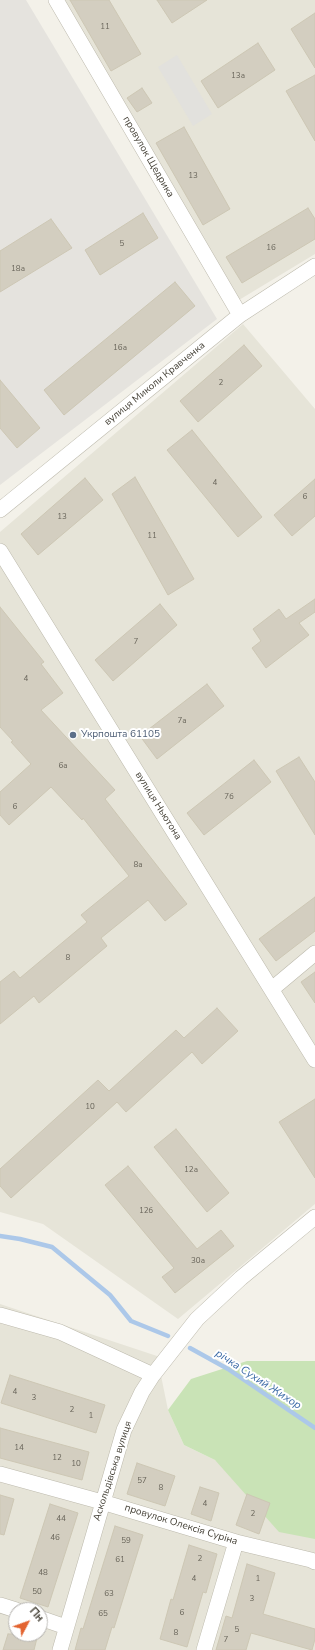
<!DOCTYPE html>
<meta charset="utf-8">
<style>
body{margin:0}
#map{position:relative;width:315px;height:1650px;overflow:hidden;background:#f3f1e9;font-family:"Nunito Sans",sans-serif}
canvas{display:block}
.north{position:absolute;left:8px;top:1602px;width:40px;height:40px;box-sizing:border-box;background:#fff;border:1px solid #b5b3af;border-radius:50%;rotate:49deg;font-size:11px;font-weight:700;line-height:16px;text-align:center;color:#464238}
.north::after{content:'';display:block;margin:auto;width:14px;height:18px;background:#e36430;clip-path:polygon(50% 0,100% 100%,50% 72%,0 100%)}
</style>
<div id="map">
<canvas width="315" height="1650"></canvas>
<div class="north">Пн</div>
</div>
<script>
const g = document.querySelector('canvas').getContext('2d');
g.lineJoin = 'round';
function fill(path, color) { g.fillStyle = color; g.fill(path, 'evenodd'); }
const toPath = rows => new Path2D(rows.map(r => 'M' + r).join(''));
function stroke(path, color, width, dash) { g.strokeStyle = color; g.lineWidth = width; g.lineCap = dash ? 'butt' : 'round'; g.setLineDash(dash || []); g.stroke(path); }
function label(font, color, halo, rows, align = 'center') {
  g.font = font + ' "Nunito Sans",sans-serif'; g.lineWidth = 4; g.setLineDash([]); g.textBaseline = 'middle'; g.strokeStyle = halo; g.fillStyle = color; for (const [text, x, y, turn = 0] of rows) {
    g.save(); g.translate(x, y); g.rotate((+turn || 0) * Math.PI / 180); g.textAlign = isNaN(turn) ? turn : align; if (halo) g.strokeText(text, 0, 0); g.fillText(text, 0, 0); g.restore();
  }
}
fill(toPath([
 [63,0,315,0,315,254,239,300],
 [243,324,315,409,315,1204,178,1319,43,1224,0,1212,0,532],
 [0,1304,157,1356,168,1410,184,1445,215,1460,315,1519,315,1650,0,1650],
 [16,1610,40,1610,40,1634,16,1634]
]), '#e6e4d8');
fill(toPath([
 [0,0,26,0,217,319,0,485]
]), '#e5e3de');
fill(toPath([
 [247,1361,315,1361,315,1539,279,1532,215,1460,184,1445,168,1410,191,1379]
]), '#c9e3b6');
fill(toPath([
 [177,55,212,114,193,126,158,67]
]), '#e2e1dd');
stroke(toPath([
 [0,1236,20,1239,52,1247,110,1295,131,1321,168,1336],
 [190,1348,228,1369,315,1428]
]), '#acc8e9', 4.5);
const building = toPath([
 [70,0,109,0,141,54,111,71,70,0],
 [157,0,207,0,172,23,157,0],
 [315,13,315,68,291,29,315,13],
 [258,43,275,70,218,108,201,81,258,43],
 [315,75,315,141,286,91,315,75],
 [142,88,152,103,137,112,127,98,142,88],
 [184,127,230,209,203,225,156,143,184,127],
 [308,208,315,219,315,239,242,283,226,257,308,208],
 [143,213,158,238,100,275,85,250,143,213],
 [51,219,72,248,0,292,0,251,51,219],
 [175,282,195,306,64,415,44,390,175,282],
 [244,345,262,366,198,422,180,401,244,345],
 [0,380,40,428,17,448,0,428,0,380],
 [192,430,262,517,238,537,167,450,192,430],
 [135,477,194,579,168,595,112,494,135,477],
 [85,478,103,500,38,555,21,534,85,478],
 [315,479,315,516,292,536,274,515,315,479],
 [315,599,315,612,299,623,309,635,266,668,252,648,261,641,253,629,279,609,286,619,315,599],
 [160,604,177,625,113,681,95,660,160,604],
 [0,607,44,662,41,664,63,693,41,710,115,790,105,799,187,904,165,921,148,900,101,938,107,946,39,1003,34,996,0,1024,0,982,14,971,20,978,87,922,81,915,129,876,83,818,82,820,51,787,9,825,0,815,0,792,31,764,11,742,13,741,0,727,0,607],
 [207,684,224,706,157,759,140,736,207,684],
 [299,757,315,782,315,835,276,771,299,757],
 [254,760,271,782,204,835,187,813,254,760],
 [315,897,315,931,276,961,259,939,315,897],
 [315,972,315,1003,301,982,315,972],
 [217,1008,238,1031,202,1064,192,1052,126,1112,117,1102,11,1198,0,1186,0,1169,98,1080,109,1091,176,1030,184,1038,217,1008],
 [315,1099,315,1178,279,1122,315,1099],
 [176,1129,229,1193,207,1212,154,1147,176,1129],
 [128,1166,197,1249,221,1230,234,1246,175,1293,162,1277,174,1268,105,1185,128,1166],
 [10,1375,105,1405,96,1433,1,1403,10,1375],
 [0,1428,89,1452,82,1480,0,1458,0,1428],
 [137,1463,175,1476,165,1506,127,1494,137,1463],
 [200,1487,219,1493,211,1521,191,1514,200,1487],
 [247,1494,270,1503,259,1534,236,1525,247,1494],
 [0,1495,14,1499,4,1535,0,1534,0,1495],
 [50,1504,78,1513,48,1607,20,1598,50,1504],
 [115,1526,143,1535,114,1628,112,1627,105,1650,75,1650,81,1628,83,1629,115,1526],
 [189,1545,217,1554,206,1593,203,1592,187,1647,160,1639,171,1599,173,1600,189,1545],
 [247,1564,275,1573,263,1614,315,1629,315,1639,312,1650,251,1633,246,1650,216,1650,226,1616,232,1618,247,1564],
 [8,1634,38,1634,34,1650,3,1650,8,1634]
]);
fill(building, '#d3cec0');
stroke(building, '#cdc7b4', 1);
const minor = toPath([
 [56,0,240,315],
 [0,510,240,315,315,266],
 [0,551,315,1060],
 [272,989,315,953],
 [0,1315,60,1332,153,1375],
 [0,1474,102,1502,236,1542,311,1560,315,1562],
 [0,1605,16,1610],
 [40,1618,66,1627],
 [60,1650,124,1430,142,1392,153,1375,197,1319,241,1278,315,1217],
 [204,1650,236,1542]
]);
stroke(minor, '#bdbaad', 16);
stroke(minor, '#fff', 15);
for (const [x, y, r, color] of [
 [73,735,4,"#5c6f8a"]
]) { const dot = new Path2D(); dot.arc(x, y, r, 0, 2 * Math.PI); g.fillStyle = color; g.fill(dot); stroke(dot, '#fff', 1.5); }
label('8px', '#69655a', null, [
 ["11",105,27],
 ["13а",238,76],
 ["13",193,176],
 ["5",122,244],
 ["16",271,248],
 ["18а",18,269],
 ["16а",120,348],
 ["2",221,383],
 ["4",215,483],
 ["6",305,497],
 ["13",62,517],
 ["11",152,536],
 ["7",136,642],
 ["4",26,679],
 ["7а",182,721],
 ["6a",63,766],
 ["7б",229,797],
 ["6",15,807],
 ["8а",138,865],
 ["8",68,958],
 ["10",90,1107],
 ["12а",191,1170],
 ["12б",146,1211],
 ["30а",198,1261],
 ["4",15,1392],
 ["3",34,1398],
 ["2",72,1410],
 ["1",91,1416],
 ["14",19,1448],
 ["12",57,1458],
 ["10",76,1464],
 ["57",142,1481],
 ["8",161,1488],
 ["4",205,1504],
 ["2",253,1514],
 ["44",61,1519],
 ["46",55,1538],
 ["59",126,1541],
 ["2",200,1559],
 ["61",120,1560],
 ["48",43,1573],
 ["4",194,1579],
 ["1",258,1579],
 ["50",37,1592],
 ["63",109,1594],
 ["3",252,1599],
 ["6",182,1613],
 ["65",103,1614],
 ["5",237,1630],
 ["8",176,1633],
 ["7",226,1640]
]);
label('10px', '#464238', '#fff', [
 ["провулок Щедрика",148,157,60],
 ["вулиця Миколи Кравченка",155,384,-39],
 ["вулиця Ньютона",158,806,58],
 ["Аскольдівська вулиця",113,1471,-72],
 ["провулок Олексія Суріна",181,1525,17]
]);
label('10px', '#4e5e75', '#fff', [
 ["Укрпошта 61105",81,735]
], 'left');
label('italic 11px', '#3c6ba7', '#fff', [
 ["річка Сухий Жихор",258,1380,33]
]);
</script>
